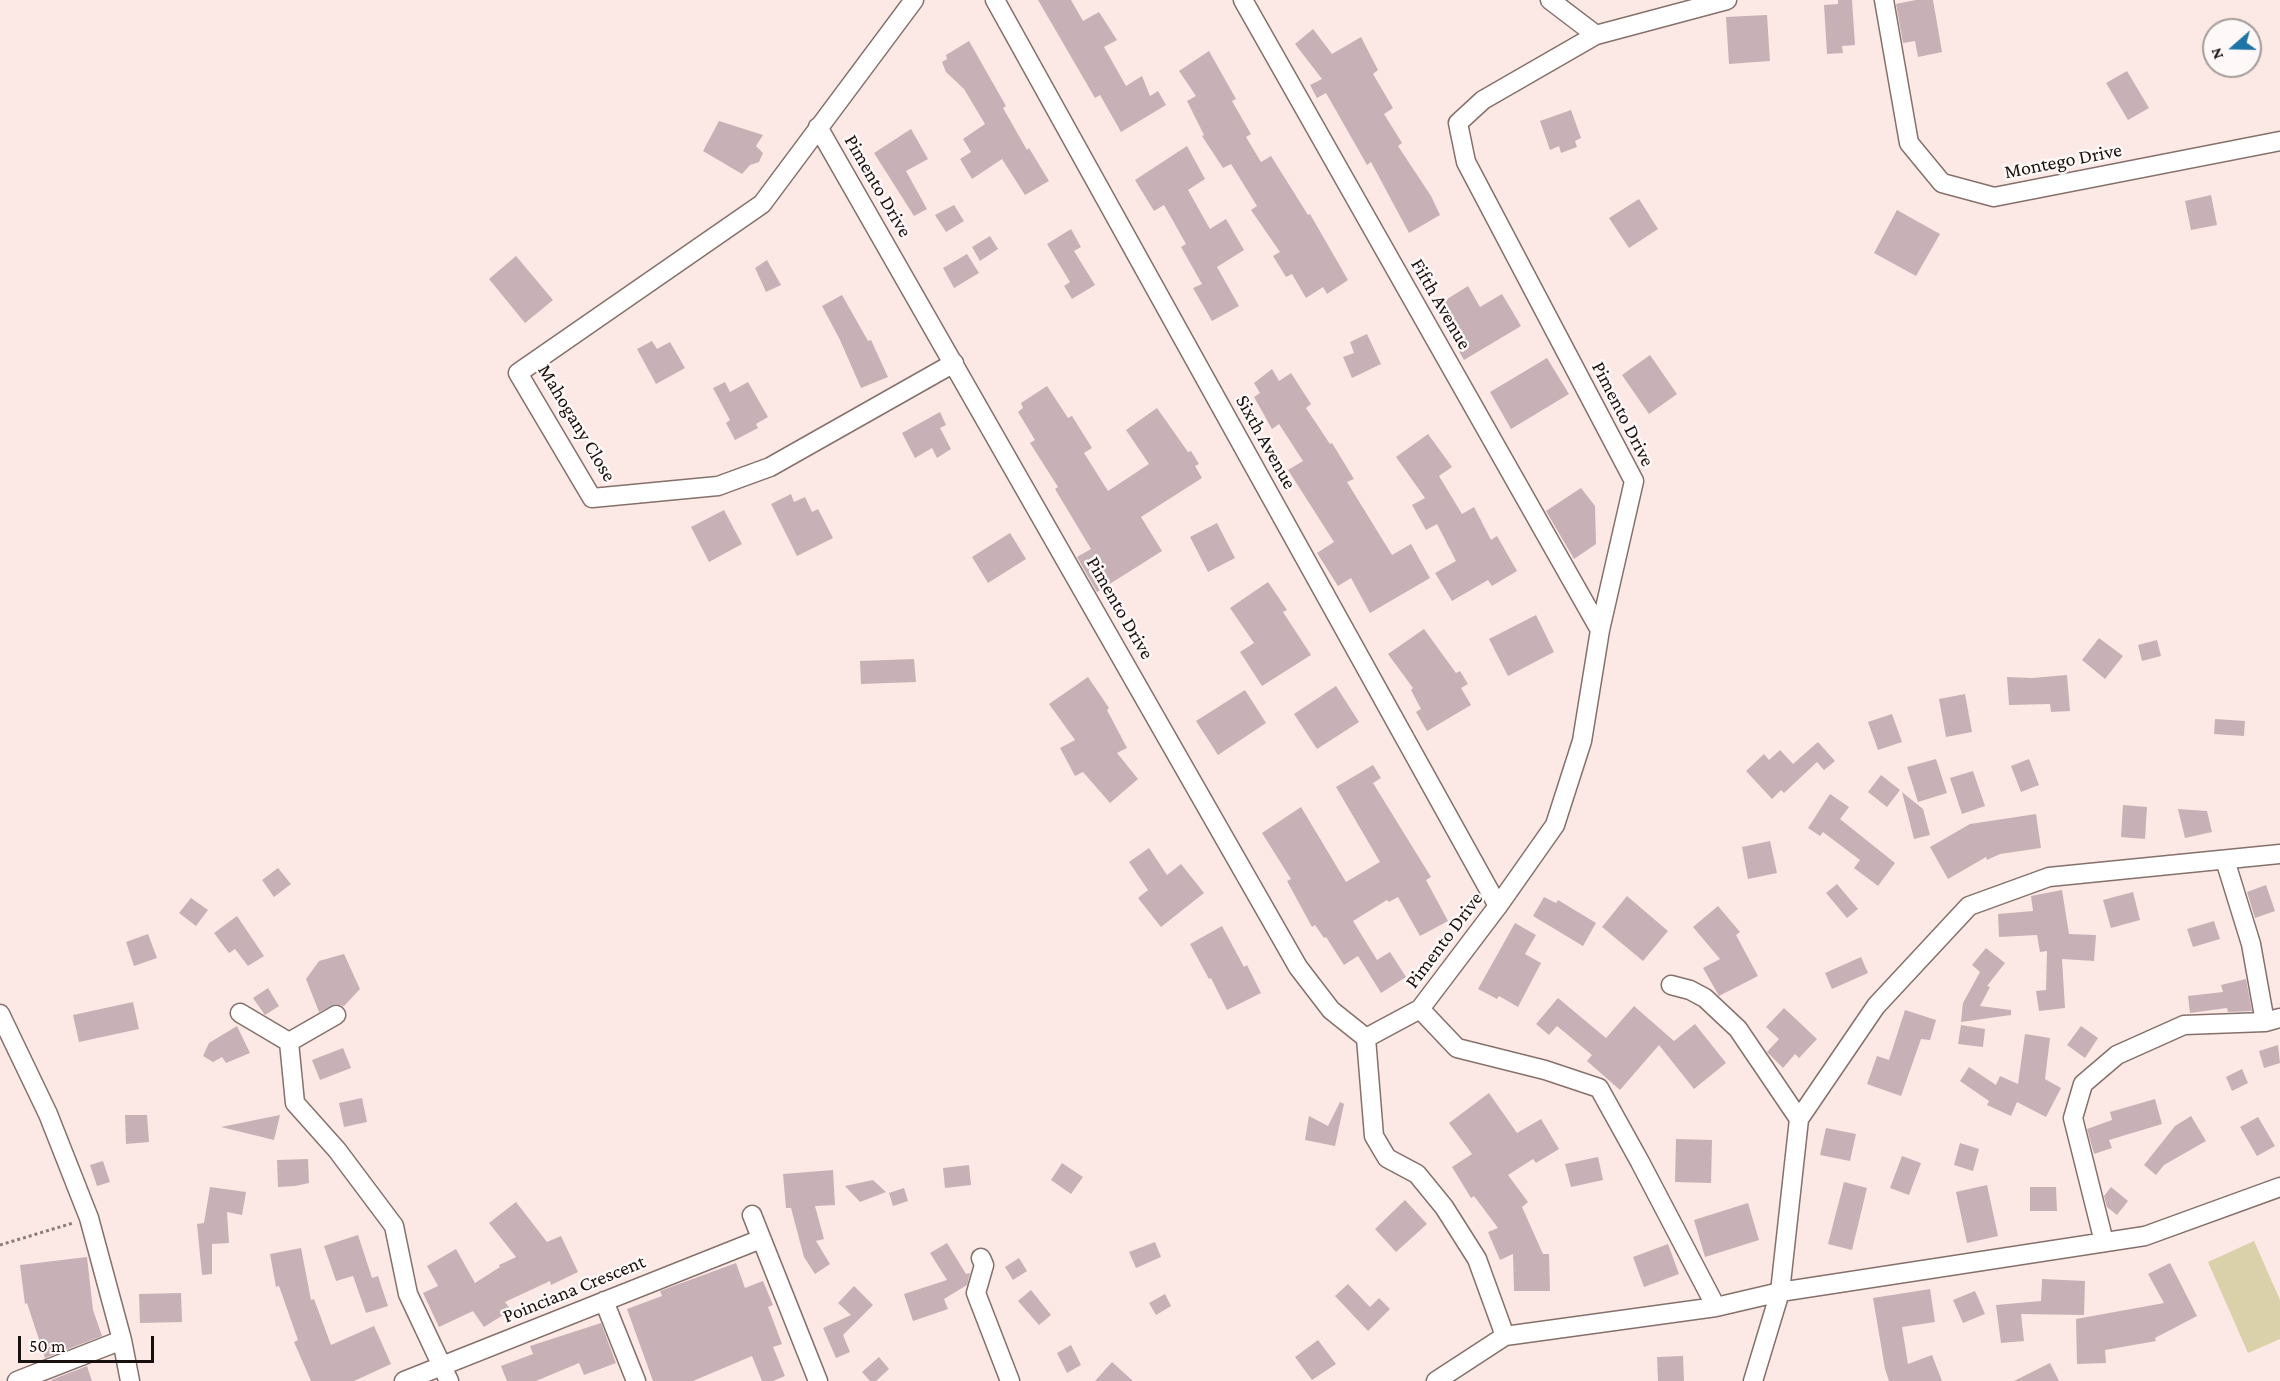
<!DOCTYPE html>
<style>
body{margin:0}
#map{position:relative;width:2280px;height:1381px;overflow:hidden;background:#fce8e4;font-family:"Crimson Pro",serif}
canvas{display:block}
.north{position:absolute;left:2202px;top:18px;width:60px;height:60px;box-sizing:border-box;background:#fef9f8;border:2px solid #a29c9a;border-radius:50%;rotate:250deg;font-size:16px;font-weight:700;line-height:24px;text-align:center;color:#18100e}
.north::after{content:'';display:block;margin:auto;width:21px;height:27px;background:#1e74a4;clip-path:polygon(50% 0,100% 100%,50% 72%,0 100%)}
.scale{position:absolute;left:18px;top:1336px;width:136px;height:27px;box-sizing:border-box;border:3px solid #18100e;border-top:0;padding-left:8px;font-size:18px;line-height:21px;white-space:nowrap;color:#18100e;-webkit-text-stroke:4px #fef9f8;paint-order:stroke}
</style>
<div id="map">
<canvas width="2280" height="1381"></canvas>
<div class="north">N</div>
<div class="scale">50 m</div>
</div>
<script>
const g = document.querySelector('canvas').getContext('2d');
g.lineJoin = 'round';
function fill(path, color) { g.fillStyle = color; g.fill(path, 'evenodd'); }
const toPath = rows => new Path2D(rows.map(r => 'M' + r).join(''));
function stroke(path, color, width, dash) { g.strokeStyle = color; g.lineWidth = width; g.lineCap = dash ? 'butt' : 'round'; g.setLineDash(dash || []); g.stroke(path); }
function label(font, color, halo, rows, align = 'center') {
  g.font = font + ' "Crimson Pro",serif'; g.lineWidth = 5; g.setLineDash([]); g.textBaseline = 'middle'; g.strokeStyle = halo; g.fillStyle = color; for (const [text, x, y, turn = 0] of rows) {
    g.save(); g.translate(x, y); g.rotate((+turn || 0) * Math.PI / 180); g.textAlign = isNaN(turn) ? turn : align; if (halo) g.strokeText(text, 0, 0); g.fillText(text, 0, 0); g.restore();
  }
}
fill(toPath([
 [2254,1241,2280,1300,2280,1339,2248,1353,2208,1262]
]), '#dad0aa');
fill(toPath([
 [1038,0,1071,0,1083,21,1099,12,1117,40,1104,47,1126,86,1142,76,1150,96,1158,91,1166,105,1121,132,1100,95,1095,98],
 [1838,0,1852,0,1855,45,1842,46,1843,53,1827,54,1824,5,1838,4],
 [1916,0,1933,0,1942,52,1918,57,1915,41,1903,43,1896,4],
 [1767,15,1770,61,1729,64,1726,17],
 [1313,29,1332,54,1361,37,1378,70,1373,74,1393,108,1384,114,1402,143,1398,146,1431,196,1440,215,1409,233,1371,162,1367,165,1326,93,1317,98,1310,85,1322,79,1295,44],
 [969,41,1006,106,1003,108,1027,150,1029,148,1049,181,1025,195,1002,159,972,179,960,159,971,152,963,139,985,124,964,89,946,72,942,62,947,59,946,55],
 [1209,51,1236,99,1232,101,1251,134,1246,137,1261,162,1271,156,1308,215,1310,214,1348,280,1327,294,1323,287,1306,298,1292,274,1286,277,1273,256,1280,252,1251,210,1257,206,1231,164,1223,168,1202,136,1204,135,1187,101,1196,96,1179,71],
 [2127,71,2149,108,2128,120,2106,83],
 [1571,110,1581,138,1575,141,1577,147,1561,153,1559,146,1550,150,1540,121],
 [719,121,763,135,756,146,763,153,759,162,750,165,742,174,703,151],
 [911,129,928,159,906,171,927,209,914,216,874,153],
 [1187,146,1205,179,1188,190,1210,229,1226,219,1244,250,1217,267,1239,306,1212,321,1193,288,1202,284,1181,247,1186,244,1164,205,1154,211,1135,180],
 [2211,195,2217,225,2191,230,2185,201],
 [1639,199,1658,229,1629,248,1609,218],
 [954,205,964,221,946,232,935,215],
 [1897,210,1940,234,1916,276,1874,253],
 [1071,229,1081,247,1074,251,1095,285,1072,299,1064,286,1070,282,1047,244],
 [990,236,998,249,980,261,972,247],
 [967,254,979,273,954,288,943,268],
 [516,256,553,300,525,323,489,279],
 [767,260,781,285,766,292,755,268],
 [1468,286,1480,307,1502,294,1521,326,1464,360,1445,327,1455,321,1444,301],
 [842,295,868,341,871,340,888,377,861,388,840,340,822,306],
 [1367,334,1381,364,1352,378,1343,357,1354,353,1350,342],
 [652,341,657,349,670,342,685,368,656,384,637,349],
 [1650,355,1677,394,1649,414,1622,375],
 [1547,358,1569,394,1511,429,1490,392],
 [1272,369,1279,381,1291,373,1311,404,1306,408,1330,444,1332,443,1354,479,1347,482,1392,555,1411,544,1430,578,1370,613,1351,578,1338,586,1317,553,1334,542,1288,470,1303,461,1279,424,1272,429,1254,397,1260,393,1254,383],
 [725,382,730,392,748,382,768,417,756,424,758,428,735,440,726,423,730,420,713,388],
 [1047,386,1068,418,1072,416,1092,448,1084,453,1108,491,1149,464,1126,430,1157,408,1188,452,1191,451,1199,464,1195,466,1202,478,1141,517,1162,551,1097,592,1077,557,1091,549,1055,489,1058,487,1030,443,1035,440,1018,412,1023,408,1021,403],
 [940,412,946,425,940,428,951,449,937,458,932,448,915,458,902,433],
 [1428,434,1452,467,1439,476,1462,514,1474,507,1491,540,1497,536,1517,571,1492,586,1488,580,1452,601,1435,573,1456,561,1437,524,1426,530,1412,505,1425,498,1396,457],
 [1581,488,1595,506,1596,544,1574,559,1546,511],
 [791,494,794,502,805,497,812,512,818,509,833,538,797,556,771,504],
 [724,510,742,544,709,562,691,527],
 [1217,523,1235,558,1208,572,1190,537],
 [1010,533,1026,559,988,583,972,557],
 [1268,582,1287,610,1283,612,1311,655,1262,686,1240,652,1254,643,1230,608],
 [1536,615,1554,652,1508,676,1489,639],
 [1424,629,1456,673,1460,671,1468,684,1461,688,1471,705,1427,731,1416,712,1421,709,1411,690,1413,688,1388,654],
 [2099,638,2123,656,2105,679,2082,660],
 [2157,640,2161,656,2142,661,2138,645],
 [914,659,916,682,861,684,860,661],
 [2067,675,2070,711,2051,712,2050,704,2009,705,2007,677,2032,678],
 [1088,677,1109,708,1107,710,1127,748,1117,753,1138,779,1110,803,1083,772,1075,776,1060,748,1075,740,1049,704],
 [1336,686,1359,722,1317,749,1294,714],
 [1245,690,1266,723,1218,755,1196,721],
 [1965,694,1972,732,1946,737,1939,699],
 [1892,714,1902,742,1878,750,1868,722],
 [2215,719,2245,721,2244,736,2214,734],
 [1818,742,1835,761,1824,770,1817,762,1784,793,1781,790,1772,799,1746,771,1764,754,1769,760,1780,750,1793,764],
 [1936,759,1947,793,1918,802,1907,767],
 [2029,759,2039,785,2021,792,2011,766],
 [1373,765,1381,778,1373,783,1431,877,1426,880,1448,921,1420,936,1398,897,1389,902,1387,900,1353,921,1377,960,1390,952,1406,977,1381,993,1358,956,1344,965,1326,937,1324,938,1315,925,1312,927,1287,881,1291,879,1262,833,1301,807,1346,882,1380,862,1336,787],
 [1973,771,1985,806,1962,814,1950,778],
 [1881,775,1900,790,1887,807,1868,792],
 [1902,792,1923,809,1930,835,1914,839],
 [1830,794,1849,807,1840,819,1895,863,1878,886,1854,868,1860,860,1823,832,1820,836,1808,828],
 [2123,805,2147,807,2145,839,2121,837],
 [2178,809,2207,811,2212,832,2185,838],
 [2036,814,2041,848,2000,854,1987,860,1986,857,1948,879,1930,847,1970,824],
 [1770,841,1777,873,1748,879,1742,847],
 [1149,848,1167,875,1181,864,1204,893,1161,927,1138,898,1148,890,1129,862],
 [278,868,291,884,274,897,262,880],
 [1837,884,1858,909,1847,918,1826,893],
 [2266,885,2275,911,2255,918,2247,892],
 [2062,890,2069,934,2096,935,2094,961,2062,959,2065,1008,2039,1011,2036,991,2046,990,2047,951,2040,952,2037,935,1999,937,1998,914,2033,911,2031,896],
 [2133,892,2140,920,2111,928,2103,900],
 [1627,896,1668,931,1643,961,1602,927],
 [1544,897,1556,903,1558,900,1596,923,1583,946,1533,916],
 [191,898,208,910,196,926,179,913],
 [1718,906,1740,932,1736,935,1758,976,1719,996,1703,968,1720,959,1693,927],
 [237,916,264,956,248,966,235,949,229,953,214,933],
 [2214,921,2220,939,2193,947,2187,929],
 [1515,923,1536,935,1525,954,1541,963,1518,1007,1499,996,1497,999,1478,989],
 [1222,926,1244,967,1247,965,1261,993,1227,1010,1211,978,1209,979,1190,944],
 [148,934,157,958,134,966,126,942],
 [1986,948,2005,963,1987,986,1990,987,1980,1006,2011,1010,2011,1015,1961,1022,1963,1003,1980,972,1972,965],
 [344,954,360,989,344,1006,335,1004,319,1012,306,979,319,961],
 [1861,957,1868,973,1832,989,1825,973],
 [2246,979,2252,1011,2228,1012,2227,1008,2190,1013,2188,996,2223,992,2221,985],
 [268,988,279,1006,265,1015,253,998],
 [1558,998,1606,1038,1634,1006,1674,1041,1695,1024,1726,1063,1694,1089,1659,1045,1620,1090,1587,1061,1592,1055,1557,1026,1549,1035,1536,1024],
 [133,1002,139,1029,79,1042,73,1015],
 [1784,1008,1817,1039,1799,1058,1795,1054,1783,1068,1767,1052,1779,1039,1766,1027],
 [1905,1010,1936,1020,1930,1040,1921,1039,1901,1096,1867,1084,1877,1056,1889,1060],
 [1961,1025,1985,1029,1983,1047,1958,1044],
 [237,1026,250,1053,226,1063,222,1057,213,1062,203,1056,209,1043],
 [2081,1026,2098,1038,2085,1058,2067,1045],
 [2025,1034,2050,1038,2045,1079,2061,1088,2046,1117,2017,1102,2011,1116,1987,1105,1989,1101,1960,1081,1969,1067,1996,1085,2000,1076,2018,1084],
 [2278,1045,2280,1063,2264,1068,2259,1051],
 [343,1048,351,1068,320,1080,312,1060],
 [2242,1069,2248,1083,2232,1091,2226,1077],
 [1489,1093,1517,1133,1541,1119,1559,1149,1536,1163,1533,1159,1508,1175,1528,1202,1522,1207,1543,1254,1549,1254,1550,1291,1514,1291,1513,1254,1500,1260,1488,1232,1498,1228,1474,1196,1471,1198,1452,1167,1472,1154,1449,1123],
 [362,1098,367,1122,344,1127,339,1103],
 [2155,1099,2162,1124,2109,1140,2112,1148,2094,1154,2087,1129,2112,1120,2110,1112],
 [1340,1102,1344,1104,1335,1146,1305,1140,1309,1116,1328,1126],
 [125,1115,147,1115,149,1142,126,1144],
 [280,1115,274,1140,221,1127],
 [2191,1116,2206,1141,2164,1165,2156,1175,2144,1165,2175,1126],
 [2258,1117,2275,1146,2257,1156,2240,1127],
 [1826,1128,1856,1134,1850,1161,1820,1155],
 [1676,1139,1712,1140,1711,1183,1675,1182],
 [1960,1143,1979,1149,1973,1171,1954,1165],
 [1902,1156,1921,1163,1909,1195,1890,1188],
 [1598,1157,1603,1180,1571,1187,1565,1164],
 [308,1159,309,1183,295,1186,278,1187,277,1160],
 [103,1161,110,1182,97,1186,90,1165],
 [1062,1163,1083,1177,1071,1194,1051,1180],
 [969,1165,971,1185,945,1188,943,1168],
 [833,1170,835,1205,815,1206,824,1239,816,1241,830,1264,815,1274,804,1257,791,1208,786,1208,783,1174],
 [873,1180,886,1192,860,1202,845,1186],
 [1844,1182,1867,1188,1852,1250,1828,1244],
 [1987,1185,1998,1236,1967,1243,1956,1192],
 [210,1187,246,1192,242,1215,227,1212,229,1243,212,1244,212,1274,202,1275,197,1224,204,1223],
 [2030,1187,2056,1187,2057,1211,2030,1211],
 [2111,1187,2128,1201,2117,1215,2107,1207,2104,1196],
 [904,1188,908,1201,893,1206,889,1193],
 [1405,1200,1427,1224,1396,1252,1375,1229],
 [516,1202,547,1242,561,1236,578,1272,551,1285,550,1281,505,1302,511,1310,484,1327,473,1311,439,1327,423,1293,438,1286,427,1266,456,1249,475,1283,500,1267,499,1265,516,1257,489,1223],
 [1748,1203,1759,1240,1705,1257,1694,1220],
 [358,1235,372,1278,378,1276,388,1306,366,1313,353,1276,336,1281,324,1246],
 [1155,1242,1161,1257,1136,1268,1129,1252],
 [947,1243,966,1274,970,1273,967,1285,944,1299,948,1309,913,1321,904,1294,947,1280,930,1253],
 [1668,1244,1679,1274,1644,1287,1633,1257],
 [301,1248,311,1300,314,1299,331,1345,374,1326,391,1364,354,1381,311,1381,294,1342,298,1340,279,1286,276,1287,270,1254],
 [87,1257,93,1310,102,1336,45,1358,27,1303,25,1304,20,1265],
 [1019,1258,1027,1271,1013,1280,1005,1267],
 [736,1263,745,1288,763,1281,773,1305,768,1307,782,1344,773,1347,785,1376,773,1381,762,1381,752,1356,693,1381,653,1381,627,1309,662,1296,660,1291],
 [2170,1263,2197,1316,2155,1338,2156,1341,2105,1350,2106,1363,2077,1364,2076,1319,2164,1303,2148,1274],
 [2042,1279,2085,1281,2084,1315,2021,1314,2024,1341,2001,1343,1996,1305,2041,1301],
 [1348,1284,1370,1307,1379,1298,1390,1309,1368,1331,1335,1296],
 [854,1286,873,1305,843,1335,850,1352,836,1358,823,1328,851,1315,838,1303],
 [1930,1289,1935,1322,1902,1327,1908,1364,1932,1355,1942,1381,1889,1381,1885,1369,1873,1298],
 [1031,1290,1051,1315,1039,1325,1018,1301],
 [1975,1291,1985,1314,1963,1323,1953,1300],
 [181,1293,182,1322,140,1323,139,1294],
 [1165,1294,1171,1306,1156,1315,1149,1303],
 [601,1323,616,1363,584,1375,579,1363,536,1381,507,1381,501,1366,533,1354,530,1346],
 [1318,1340,1336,1364,1312,1380,1295,1357],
 [1071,1345,1081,1365,1067,1373,1057,1353],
 [1683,1356,1684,1381,1658,1381,1657,1357],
 [879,1357,889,1369,876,1381,870,1381,862,1372],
 [1112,1362,1133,1381,1095,1381],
 [2050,1363,2059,1381,2014,1381],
 [87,1366,92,1381,52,1381,51,1380]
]), '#c8b1b6');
const minor = toPath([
 [914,0,762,204,518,373,592,498,718,486,770,467,954,363],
 [995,0,1498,906],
 [1243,0,1600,630],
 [1550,0,1596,35],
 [1884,0,1909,143,1942,183,1994,197,2280,141],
 [818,127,1298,967,1331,1010,1366,1038],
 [2225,860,2251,944,2265,1022],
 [1671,985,1690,990,1705,998,1738,1029,1799,1119],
 [1420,1009,1457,1048,1545,1070,1599,1088,1640,1162,1716,1307],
 [240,1013,289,1042,295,1103,337,1150,394,1226,408,1294,449,1381],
 [0,1014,48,1114,89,1218,122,1340,130,1381],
 [1366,1038,1420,1009,1498,906,1555,825,1582,741,1600,630,1634,481,1466,162,1458,123,1483,100,1596,35,1727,0],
 [1366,1038,1374,1136,1387,1158,1417,1174,1444,1207,1477,1259,1505,1336],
 [289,1042,336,1015],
 [752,1215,818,1381],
 [2104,1242,2073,1118,2083,1084,2117,1055,2184,1025,2265,1022,2280,1018],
 [981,1258,984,1265,976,1293,1010,1381],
 [604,1301,636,1381],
 [17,1381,122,1340],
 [404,1381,761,1239],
 [1436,1381,1505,1336,1716,1307,1780,1292,2145,1236,2280,1187],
 [1753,1381,1780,1292,1799,1119,1876,1006,1969,906,2049,877,2280,854]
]);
stroke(minor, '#85706b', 21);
stroke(toPath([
 [0,1245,73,1223]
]), '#897b78', 3, [3, 3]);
stroke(minor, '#fff', 18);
label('20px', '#18100e', '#fef9f8', [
 ["Montego Drive",2063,161,-11],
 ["Pimento Drive",878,186,60],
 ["Fifth Avenue",1441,304,60],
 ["Pimento Drive",1623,414,63],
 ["Mahogany Close",577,423,59],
 ["Sixth Avenue",1266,442,61],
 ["Pimento Drive",1120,608,60],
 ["Pimento Drive",1444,940,-53],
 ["Poinciana Crescent",574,1289,-22]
]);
</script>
